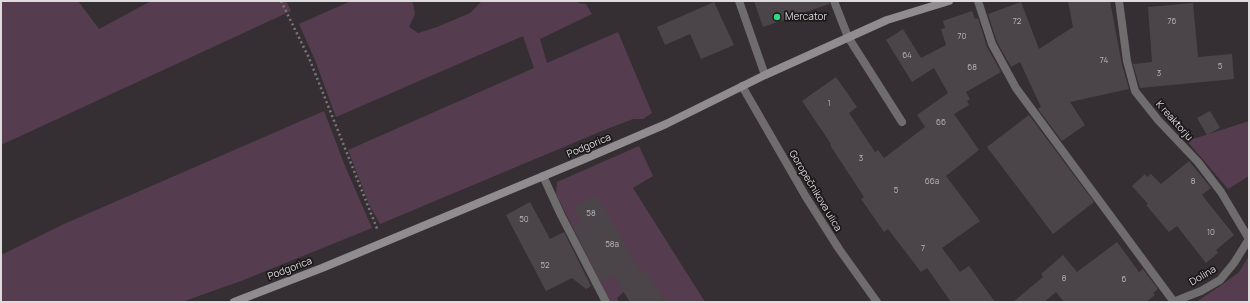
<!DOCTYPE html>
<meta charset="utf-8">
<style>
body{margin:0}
#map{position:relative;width:1250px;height:303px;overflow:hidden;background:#352f34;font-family:Manrope,sans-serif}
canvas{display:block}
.frame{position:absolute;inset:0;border:2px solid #dedbdd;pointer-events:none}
</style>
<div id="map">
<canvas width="1250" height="303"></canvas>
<div class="frame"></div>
</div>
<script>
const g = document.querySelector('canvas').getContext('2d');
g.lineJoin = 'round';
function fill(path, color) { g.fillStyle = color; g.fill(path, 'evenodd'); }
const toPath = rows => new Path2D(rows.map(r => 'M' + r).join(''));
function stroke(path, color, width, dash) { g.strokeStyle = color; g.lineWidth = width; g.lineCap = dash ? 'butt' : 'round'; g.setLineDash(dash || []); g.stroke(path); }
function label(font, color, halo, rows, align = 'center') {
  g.font = font + ' Manrope,sans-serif'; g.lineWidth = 3.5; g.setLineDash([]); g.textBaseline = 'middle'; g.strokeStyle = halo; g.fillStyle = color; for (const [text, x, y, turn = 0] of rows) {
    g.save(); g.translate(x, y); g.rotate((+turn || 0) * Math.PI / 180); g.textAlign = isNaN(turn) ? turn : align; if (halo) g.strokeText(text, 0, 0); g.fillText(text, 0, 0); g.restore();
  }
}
fill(toPath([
 [1,1,78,1,99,29,151,1,286,1,291,11,1,145],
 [351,1,411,1,413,3,415,14,409,27,418,33,437,27,470,13,482,1,577,1,578,3,586,4,592,14,540,39,547,63,618,32,652,113,643,119,633,119,602,131,380,224,369,204,348,150,534,68,523,36,336,117,315,60,299,24],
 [324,111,345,166,372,228,241,281,182,302,1,302,1,255,64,224],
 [1249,121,1249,176,1228,189,1187,141],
 [639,146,653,176,633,188,705,302,665,302,650,280,628,288,617,298,619,302,610,302,556,194,557,182],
 [1249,256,1249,302,1196,302,1223,284,1239,272]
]), '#553d4f');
fill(toPath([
 [754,1,829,1,829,4,763,27],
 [1068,1,1110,1,1122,65,1129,89,1070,102,1085,125,1062,141,1038,109,1041,107,1020,62,1011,67,997,42,988,14,1021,2,1039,49,1073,27],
 [714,2,734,45,701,59,690,34,665,45,657,27],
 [1193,3,1198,57,1232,54,1234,79,1140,88,1133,64,1152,62,1148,7],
 [972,11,975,19,978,18,987,47,1001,72,966,92,970,99,967,101,969,105,954,114,979,150,946,176,980,221,942,248,960,272,969,266,995,302,951,302,927,268,921,272,888,229,884,232,861,199,864,197,830,145,831,144,802,101,836,77,857,107,849,113,875,152,878,150,884,158,925,127,917,115,948,93,934,68,912,82,886,40,903,29,921,58,946,45,941,29,945,28,943,21],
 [1210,111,1220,128,1207,135,1197,118],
 [1029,115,1094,202,1053,234,987,147],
 [1189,161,1211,188,1202,195,1234,235,1216,250,1218,253,1206,263,1177,226,1169,232,1146,205,1148,204,1132,186,1145,174,1147,177,1151,174,1161,184],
 [596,195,641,273,645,270,665,302,630,302,613,275,601,281,573,227,582,222,574,208],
 [530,202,550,239,564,232,591,286,586,289,572,278,546,291,506,215],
 [1117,242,1139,272,1143,269,1158,289,1153,293,1155,295,1146,302,1064,302,1056,292,1044,302,1013,302,1043,277,1041,274,1063,255,1077,272]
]), '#4b4549');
stroke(toPath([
 [281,1,309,58,378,231]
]), '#7c777b', 2.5, [2, 3]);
stroke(toPath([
 [739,1,765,75],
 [834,1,848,37,902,122],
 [978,1,992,44,1016,88,1174,302]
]), '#6f6c6e', 8);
stroke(toPath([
 [1119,1,1127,61,1135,91,1158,120,1198,162,1221,192,1249,239],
 [742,86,806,197,839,249,877,302],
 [543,176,561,215,606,302],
 [1173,302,1201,291,1220,280,1234,263,1249,239]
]), '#6f6c6e', 8);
stroke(toPath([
 [234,302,322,268,582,160,666,124,765,75,887,20,949,1]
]), '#918c90', 8);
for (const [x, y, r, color] of [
 [777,17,4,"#33d882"]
]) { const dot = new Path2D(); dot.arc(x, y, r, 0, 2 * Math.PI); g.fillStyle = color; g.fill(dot); stroke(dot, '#1b181a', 1.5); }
label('8px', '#b9b6b8', null, [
 ["72",1017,22],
 ["76",1172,22],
 ["70",962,37],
 ["64",907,56],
 ["74",1104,61],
 ["5",1220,67],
 ["68",972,68],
 ["3",1159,74],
 ["1",829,104],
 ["66",941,123],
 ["3",861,159],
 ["66a",932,182],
 ["8",1193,182],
 ["5",896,191],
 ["58",591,214],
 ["50",524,220],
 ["10",1211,233],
 ["58a",612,245],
 ["7",923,249],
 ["52",545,266],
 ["8",1064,279],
 ["6",1124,280]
]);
label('10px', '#dedbdd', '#1b181a', [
 ["Mercator",785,17]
], 'left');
label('10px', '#dedbdd', '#1b181a', [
 ["K reaktorju",1174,121,48],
 ["Podgorica",589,146,-23],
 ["Goropečnikova ulica",815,191,59],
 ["Podgorica",290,269,-21],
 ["Dolina",1203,276,-31]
]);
</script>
